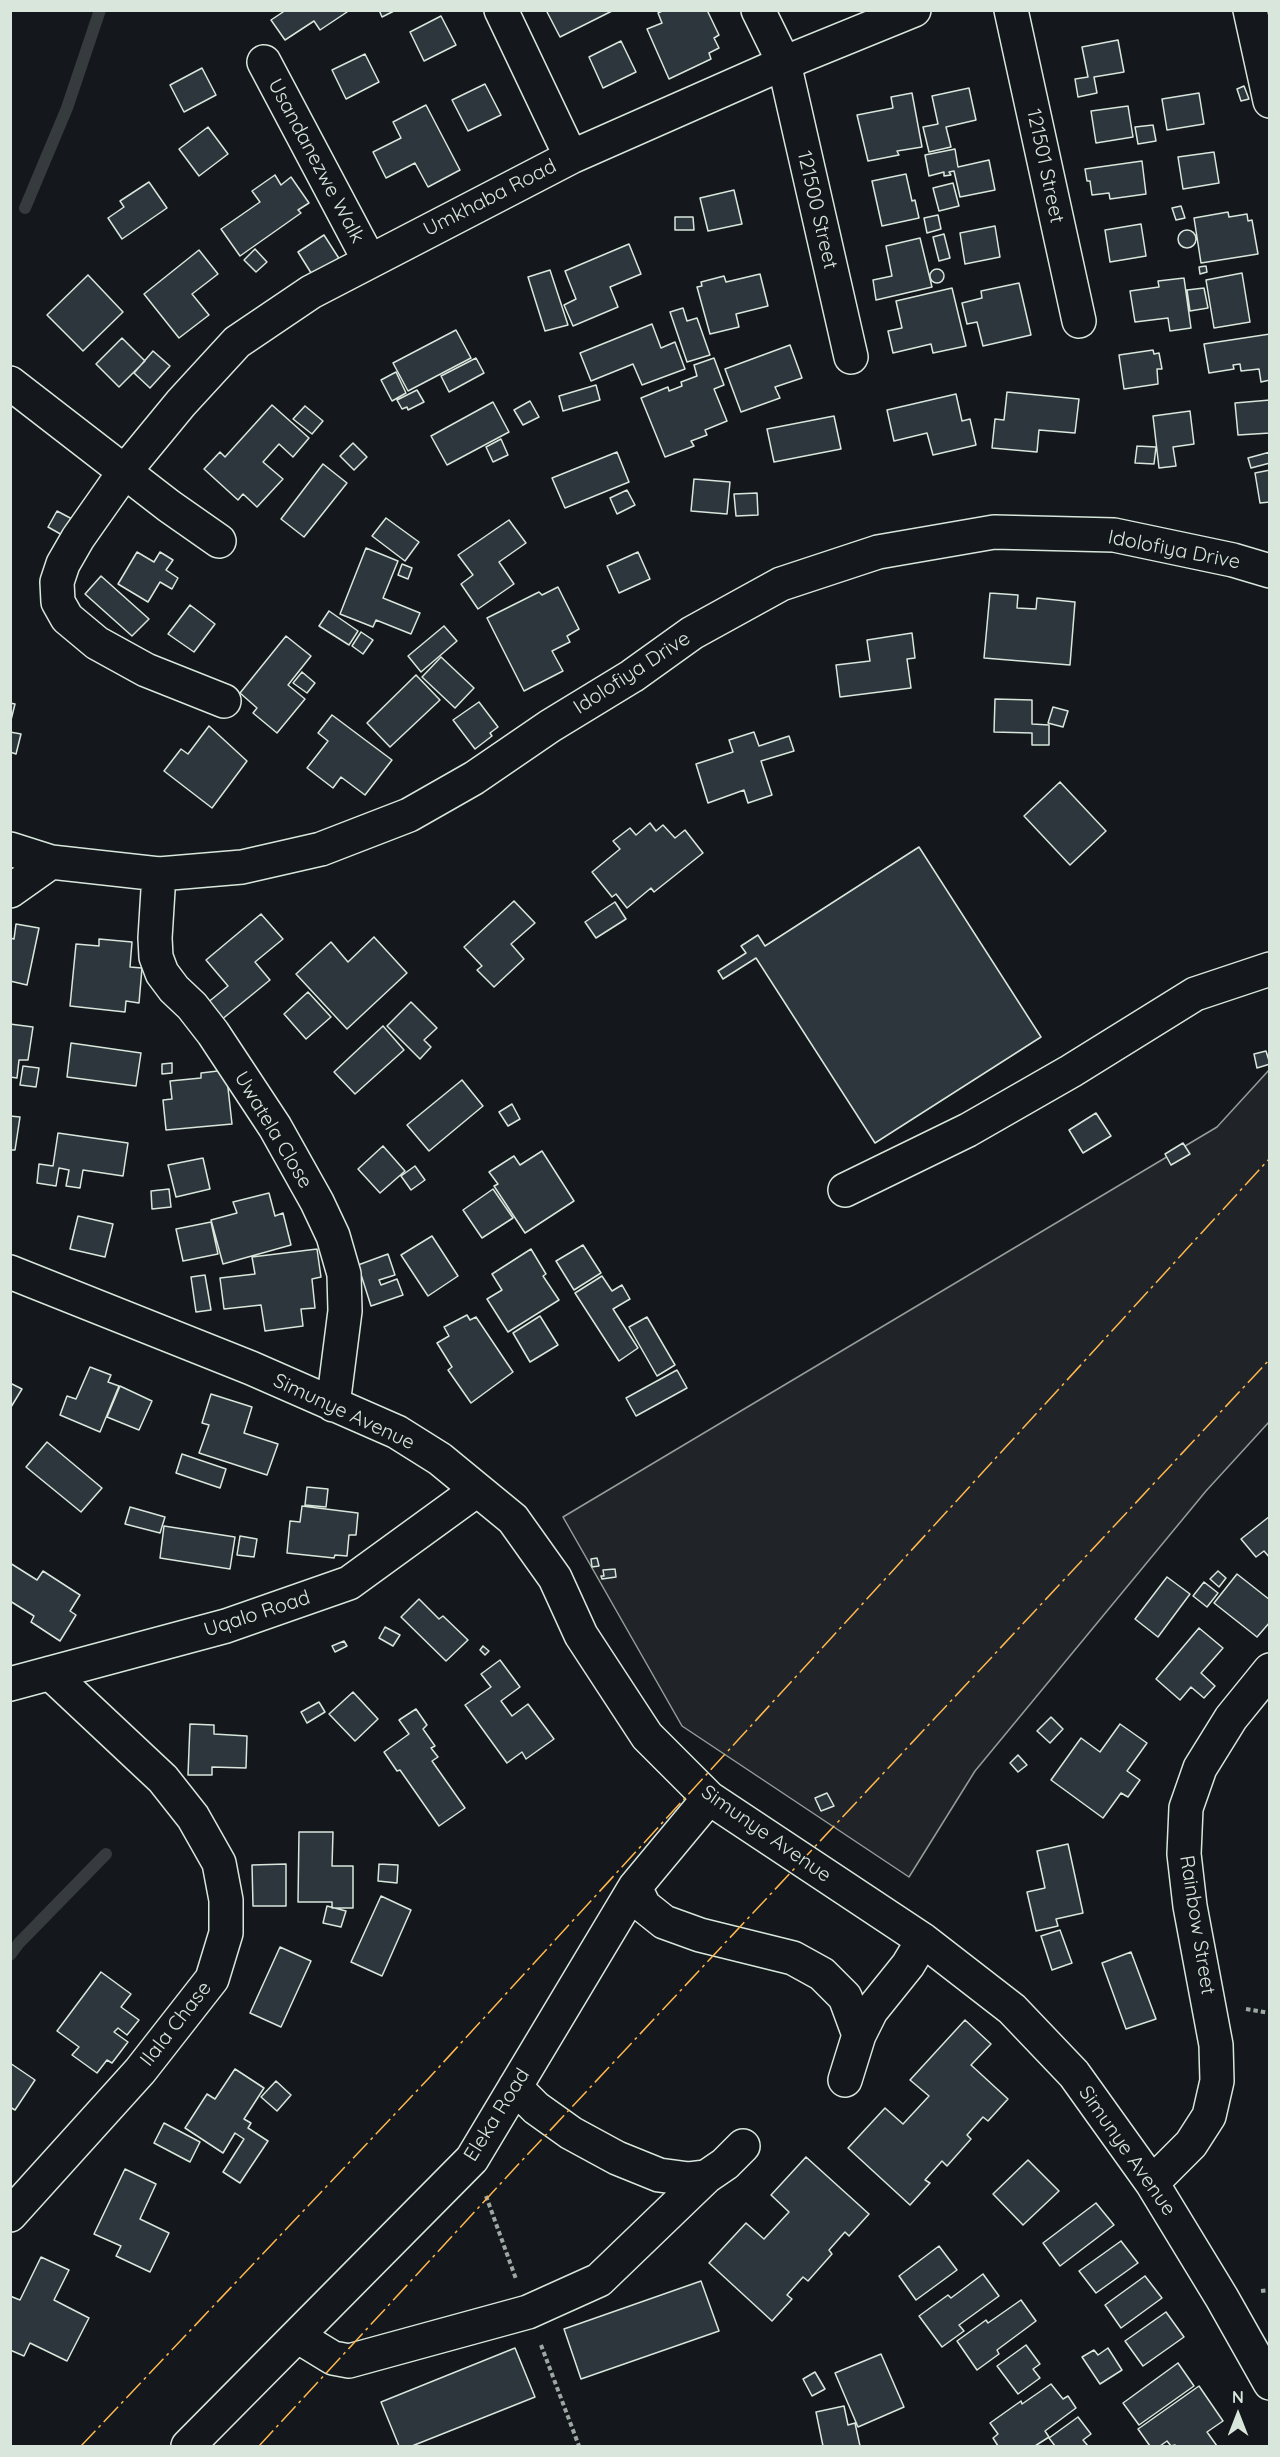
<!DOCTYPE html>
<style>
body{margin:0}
#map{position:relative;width:1280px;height:2457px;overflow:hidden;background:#14181c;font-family:Quicksand,sans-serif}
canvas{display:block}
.frame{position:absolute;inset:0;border:12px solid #d8e6dc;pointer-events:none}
.north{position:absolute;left:1208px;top:2385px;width:60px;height:60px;-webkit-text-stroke:4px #14181c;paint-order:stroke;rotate:0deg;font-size:16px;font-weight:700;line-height:24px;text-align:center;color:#d8e6dc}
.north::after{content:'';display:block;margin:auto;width:21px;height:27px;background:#d8e6dc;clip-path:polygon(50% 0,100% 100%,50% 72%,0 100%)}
</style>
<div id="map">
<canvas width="1280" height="2457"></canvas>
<div class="frame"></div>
<div class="north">N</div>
</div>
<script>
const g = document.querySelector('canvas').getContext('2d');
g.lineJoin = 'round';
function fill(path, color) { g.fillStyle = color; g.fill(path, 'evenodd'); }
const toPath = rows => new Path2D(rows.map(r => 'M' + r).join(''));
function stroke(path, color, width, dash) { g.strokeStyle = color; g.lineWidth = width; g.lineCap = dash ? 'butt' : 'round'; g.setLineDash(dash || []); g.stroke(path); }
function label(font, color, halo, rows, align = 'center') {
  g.font = font + ' Quicksand,sans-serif'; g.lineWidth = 4.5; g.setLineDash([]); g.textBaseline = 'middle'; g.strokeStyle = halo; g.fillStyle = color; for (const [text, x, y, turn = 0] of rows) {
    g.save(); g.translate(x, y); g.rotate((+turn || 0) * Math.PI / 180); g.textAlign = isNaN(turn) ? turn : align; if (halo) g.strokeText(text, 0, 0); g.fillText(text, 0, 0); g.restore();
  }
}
const green = toPath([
 [1269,1070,1269,1422,1206,1491,975,1771,909,1877,682,1726,563,1517,1217,1127,1269,1070]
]);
fill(green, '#202428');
stroke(green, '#939e99', 1.5);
stroke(toPath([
 [25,208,67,108,100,10],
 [10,1955,19,1943,106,1854]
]), '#363b3e', 12);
const building = toPath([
 [286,10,350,10,320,30,314,21,285,40,271,20,286,10],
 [379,10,396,10,382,17,379,10],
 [546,10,611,10,612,11,560,37,546,10],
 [664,10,707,10,719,35,714,38,719,48,709,53,711,59,669,79,647,29,662,23,658,13,664,10],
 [441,16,456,45,424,61,410,32,441,16],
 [1118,40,1124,72,1094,77,1097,93,1078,97,1075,79,1088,77,1082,47,1118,40],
 [621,41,636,72,603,88,589,57,621,41],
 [365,54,379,82,346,99,332,70,365,54],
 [202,68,216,95,184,112,170,85,202,68],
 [485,84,501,115,468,131,452,100,485,84],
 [1244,86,1249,99,1241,101,1237,89,1244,86],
 [969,88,976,120,946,127,951,147,929,152,923,127,938,124,932,96,969,88],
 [912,93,922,147,897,151,899,155,868,161,857,115,893,108,891,97,912,93],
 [1199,93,1204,124,1167,130,1162,99,1199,93],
 [426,105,460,170,428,187,415,163,386,178,373,152,401,138,393,122,426,105],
 [1128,106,1133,137,1096,143,1091,111,1128,106],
 [1153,125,1156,141,1138,144,1135,127,1153,125],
 [208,127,228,154,199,176,179,149,208,127],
 [955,149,958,167,989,160,995,190,960,197,954,171,949,172,951,175,944,176,944,172,929,176,925,155,955,149],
 [1214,152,1219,183,1183,189,1178,157,1214,152],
 [1142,161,1146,194,1110,199,1109,193,1092,195,1090,181,1087,181,1085,169,1142,161],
 [906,174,912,201,915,200,919,218,882,226,872,181,906,174],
 [275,175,281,185,291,177,309,203,298,210,301,213,240,256,221,229,260,202,252,191,275,175],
 [149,182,167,208,122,239,108,218,124,207,120,201,149,182],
 [953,183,959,206,939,211,933,188,953,183],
 [734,190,742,224,708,231,700,198,734,190],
 [1181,206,1185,218,1176,220,1172,208,1181,206],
 [1228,212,1229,217,1247,214,1248,221,1252,220,1258,254,1201,263,1194,218,1228,212],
 [938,215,941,229,927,233,924,218,938,215],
 [675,217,693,217,694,230,675,230,675,217],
 [1141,224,1146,256,1110,262,1105,230,1141,224],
 [995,226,1000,257,965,264,960,233,995,226],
 '1178 239a9 9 0 1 1 18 0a9 9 0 1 1-18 0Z',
 [944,234,950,258,939,261,933,237,944,234],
 [324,235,340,260,313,276,298,252,324,235],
 [920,238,932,287,876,300,873,280,892,276,886,246,920,238],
 [629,244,641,274,610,287,618,307,573,326,564,305,576,299,565,271,629,244],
 [255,249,267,262,256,272,244,260,255,249],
 [199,250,218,274,192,294,209,315,179,338,144,294,199,250],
 [1206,266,1207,272,1200,274,1199,267,1206,266],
 '930 276a7 7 0 1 1 14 0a7 7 0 1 1-14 0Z',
 [550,270,568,325,545,331,528,277,550,270],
 [1242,273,1250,322,1214,328,1206,280,1242,273],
 [760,274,768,306,736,314,739,327,710,334,697,287,702,286,701,282,724,276,726,282,760,274],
 [88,275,123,312,83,351,47,315,88,275],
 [1184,278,1191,328,1170,331,1168,318,1135,322,1130,291,1159,287,1158,281,1184,278],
 [1019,283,1031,335,983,346,977,322,967,324,962,303,982,298,981,291,1019,283],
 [952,288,966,346,933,353,931,344,893,353,888,331,902,328,896,301,952,288],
 [1204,288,1208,308,1190,311,1187,290,1204,288],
 [683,308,687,321,697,318,710,355,687,362,670,312,683,308],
 [652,324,661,348,675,342,685,369,642,385,633,364,591,381,580,353,652,324],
 [456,330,471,358,408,391,393,363,456,330],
 [1270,334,1270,380,1261,382,1259,369,1241,371,1240,364,1233,365,1234,369,1209,373,1204,344,1270,334],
 [122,338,145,361,119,387,96,364,122,338],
 [790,345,802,378,775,387,780,398,741,412,725,369,790,345],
 [1153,350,1154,354,1159,353,1162,369,1157,369,1158,384,1124,389,1119,355,1153,350],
 [153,351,170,366,150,388,134,373,153,351],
 [476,358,484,373,449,392,441,376,476,358],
 [714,358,724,385,714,389,727,421,705,430,707,435,691,441,694,446,665,457,641,398,668,387,669,391,682,386,681,382,697,376,694,365,714,358],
 [396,372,406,393,392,401,381,380,396,372],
 [596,385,600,400,563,411,559,396,596,385],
 [417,390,424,402,408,410,407,407,402,409,397,400,417,390],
 [1007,392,1079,399,1075,433,1039,430,1037,452,992,448,995,419,1004,420,1007,392],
 [956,394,962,421,970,419,976,445,933,455,927,433,894,441,887,410,956,394],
 [1270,400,1270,433,1238,435,1235,403,1270,400],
 [530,401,539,417,523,425,514,410,530,401],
 [493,402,509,432,447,465,431,436,493,402],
 [272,405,309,438,293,457,279,444,263,462,283,479,257,507,243,494,238,500,204,469,220,452,225,457,272,405],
 [305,406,323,421,312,434,293,419,305,406],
 [1190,411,1194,444,1173,447,1176,466,1159,468,1153,416,1190,411],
 [834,416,841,449,774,462,767,429,834,416],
 [501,439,508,455,493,462,486,447,501,439],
 [353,443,367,457,354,470,340,456,353,443],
 [1137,446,1156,447,1154,464,1135,463,1137,446],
 [617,452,629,482,565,508,552,478,617,452],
 [1270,452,1270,463,1251,468,1248,458,1270,452],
 [323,464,347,483,304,537,281,519,323,464],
 [1270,470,1270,502,1260,503,1255,473,1270,470],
 [694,479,730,482,727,514,691,511,694,479],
 [627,490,635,505,617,514,610,498,627,490],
 [757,493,758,515,736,516,734,494,757,493],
 [57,511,74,520,64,536,48,527,57,511],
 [386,518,419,542,405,561,372,536,386,518],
 [509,520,526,543,499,562,514,584,478,609,461,584,473,575,458,555,509,520],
 [366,548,398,561,383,598,420,613,411,634,376,620,373,627,340,614,366,548],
 [137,552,154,562,160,552,173,560,166,570,178,578,172,589,160,582,148,602,118,584,137,552],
 [638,552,650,579,619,593,607,566,638,552],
 [402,564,412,568,408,579,398,575,402,564],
 [101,576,149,619,132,636,85,594,101,576],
 [558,587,579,629,567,636,570,642,552,651,563,671,524,691,487,618,539,592,542,595,558,587],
 [990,593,1018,595,1017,608,1036,609,1037,598,1075,602,1070,665,984,658,990,593],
 [190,605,215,624,194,652,168,634,190,605],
 [329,611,358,631,349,645,319,626,329,611],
 [444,626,457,641,421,672,408,656,444,626],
 [361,632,373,640,363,654,352,646,361,632],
 [912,633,915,658,907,659,911,688,840,697,836,665,870,661,867,640,912,633],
 [286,636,311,656,288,685,305,699,277,733,253,713,257,708,240,693,286,636],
 [441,657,474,688,455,708,422,677,441,657],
 [302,672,315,683,307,693,293,683,302,672],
 [416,675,440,700,390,747,367,723,416,675],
 [995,699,1032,700,1032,724,1049,725,1049,745,1032,745,1032,733,994,732,995,699],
 [479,702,498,727,490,733,492,736,475,749,453,720,479,702],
 [10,703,15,704,10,724,10,703],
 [1053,707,1068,711,1063,727,1048,723,1053,707],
 [332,715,392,760,365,795,341,777,333,788,307,768,328,741,318,733,332,715],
 [209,726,247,761,212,808,164,771,181,749,188,754,209,726],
 [10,732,21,734,16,754,10,752,10,732],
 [754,732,759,746,789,736,794,751,761,761,772,795,748,803,744,790,708,803,696,764,733,752,729,740,754,732],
 [1060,782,1106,831,1070,865,1024,816,1060,782],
 [650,823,656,831,663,825,675,838,685,830,703,853,654,892,651,888,627,908,616,894,612,897,592,872,620,849,613,841,630,828,636,835,650,823],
 [919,847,1041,1037,875,1143,756,958,723,979,718,971,746,953,741,946,758,935,765,946,919,847],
 [514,901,535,923,511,944,524,959,494,987,477,970,482,966,464,947,514,901],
 [615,902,626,919,596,938,585,922,615,902],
 [261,914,283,939,255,962,270,980,215,1025,201,1008,228,986,206,960,261,914],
 [16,924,39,928,27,985,10,981,10,938,14,939,16,924],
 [374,937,407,973,347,1029,296,974,331,942,348,962,374,937],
 [99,939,132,942,130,967,142,968,139,1003,126,1001,125,1012,70,1006,76,944,99,946,99,939],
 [308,992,331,1017,306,1039,284,1014,308,992],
 [411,1002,437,1028,424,1040,431,1047,420,1059,387,1026,411,1002],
 [10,1024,33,1027,28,1060,19,1060,17,1078,10,1077,10,1024],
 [383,1026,404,1050,355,1094,334,1072,383,1026],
 [71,1043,141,1053,136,1086,67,1077,71,1043],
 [1266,1051,1270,1064,1257,1068,1254,1054,1266,1051],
 [172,1063,172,1073,162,1074,162,1064,172,1063],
 [23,1066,39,1068,36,1087,20,1085,23,1066],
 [226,1070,232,1124,166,1130,163,1100,172,1099,170,1081,201,1078,201,1073,226,1070],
 [462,1080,483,1106,429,1151,407,1125,462,1080],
 [512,1104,520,1119,508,1126,499,1112,512,1104],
 [1096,1113,1111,1136,1083,1153,1069,1130,1096,1113],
 [10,1116,20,1117,15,1150,10,1150,10,1116],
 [58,1133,128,1143,123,1176,83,1170,80,1188,66,1186,69,1170,59,1168,56,1186,37,1183,39,1164,53,1166,58,1133],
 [1183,1143,1190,1154,1171,1165,1165,1154,1183,1143],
 [383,1146,405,1171,380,1193,358,1169,383,1146],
 [542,1151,574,1201,525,1233,494,1186,498,1184,489,1172,514,1156,520,1165,542,1151],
 [203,1158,210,1189,176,1197,168,1165,203,1158],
 [415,1166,425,1180,411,1190,401,1176,415,1166],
 [169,1189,171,1207,152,1209,151,1191,169,1189],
 [493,1189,513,1218,482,1238,463,1210,493,1189],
 [269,1193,275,1216,283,1213,291,1245,223,1264,211,1220,237,1213,233,1202,269,1193],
 [78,1216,113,1224,105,1257,70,1249,78,1216],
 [211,1222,218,1254,183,1261,176,1229,211,1222],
 [432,1236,458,1276,428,1296,401,1255,432,1236],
 [583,1245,601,1273,574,1290,556,1261,583,1245],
 [317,1249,321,1277,312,1279,315,1308,301,1309,303,1326,265,1331,261,1305,224,1309,220,1278,255,1274,252,1257,317,1249],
 [531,1249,546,1274,543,1276,559,1300,508,1332,487,1299,502,1290,492,1274,531,1249],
 [388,1254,395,1275,379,1280,381,1285,397,1279,403,1295,371,1306,358,1265,388,1254],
 [205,1275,211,1310,196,1312,191,1277,205,1275],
 [602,1276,612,1291,622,1285,630,1299,613,1309,638,1348,619,1361,575,1293,602,1276],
 [467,1315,470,1320,476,1317,513,1372,471,1403,448,1370,452,1367,437,1343,449,1336,444,1327,467,1315],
 [540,1316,558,1345,530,1362,513,1333,540,1316],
 [647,1317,675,1365,657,1376,629,1327,647,1317],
 [90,1367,111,1375,108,1382,119,1386,100,1432,60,1415,67,1396,76,1399,90,1367],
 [677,1370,687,1388,636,1416,626,1398,677,1370],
 [10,1383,22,1389,11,1407,10,1407,10,1383],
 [120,1386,152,1401,139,1430,107,1417,120,1386],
 [211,1394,252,1407,244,1433,278,1444,267,1475,199,1453,209,1425,202,1423,211,1394],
 [47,1442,102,1488,81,1512,26,1467,47,1442],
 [182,1454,226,1469,220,1488,176,1473,182,1454],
 [307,1487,328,1489,326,1507,305,1505,307,1487],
 [302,1506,358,1513,356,1535,349,1535,347,1556,335,1555,334,1558,287,1553,290,1521,300,1522,302,1506],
 [130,1507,165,1517,160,1533,125,1524,130,1507],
 [1270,1516,1270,1558,1264,1551,1256,1557,1241,1539,1270,1516],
 [164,1526,235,1537,230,1569,160,1558,164,1526],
 [240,1536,257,1539,254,1557,237,1555,240,1536],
 [597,1558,599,1566,592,1567,591,1559,597,1558],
 [10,1563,37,1580,43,1571,80,1595,70,1611,76,1615,60,1641,31,1622,34,1616,10,1601,10,1563],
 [615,1569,616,1577,602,1579,601,1576,604,1576,603,1570,615,1569],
 [1218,1571,1226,1578,1219,1587,1210,1579,1218,1571],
 [1237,1574,1270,1600,1270,1622,1257,1637,1214,1603,1237,1574],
 [1167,1577,1190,1594,1158,1637,1135,1619,1167,1577],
 [1204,1582,1218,1593,1207,1607,1193,1596,1204,1582],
 [419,1599,439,1619,443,1616,468,1640,446,1661,401,1617,419,1599],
 [385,1627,400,1635,393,1646,379,1638,385,1627],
 [1199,1628,1223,1648,1201,1673,1215,1686,1204,1698,1191,1687,1180,1700,1156,1679,1199,1628],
 [344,1641,347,1646,335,1652,332,1646,344,1641],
 [483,1646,489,1651,485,1655,480,1650,483,1646],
 [500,1660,520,1687,501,1701,512,1716,528,1704,554,1739,526,1759,522,1752,507,1763,465,1705,491,1687,481,1674,500,1660],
 [353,1692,378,1719,355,1741,329,1714,353,1692],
 [319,1702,325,1712,307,1723,301,1712,319,1702],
 [416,1709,427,1725,423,1729,435,1746,431,1748,438,1757,432,1761,465,1808,439,1826,400,1770,397,1771,384,1752,409,1734,399,1720,416,1709],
 [1051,1717,1063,1729,1050,1743,1037,1731,1051,1717],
 [190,1724,214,1725,214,1734,247,1736,246,1768,212,1767,212,1775,188,1775,190,1724],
 [1120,1724,1147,1743,1127,1771,1140,1780,1128,1797,1121,1793,1103,1818,1051,1780,1081,1738,1100,1752,1120,1724],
 [1018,1755,1027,1765,1018,1772,1010,1763,1018,1755],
 [827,1793,834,1806,821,1811,815,1798,827,1793],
 [299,1832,333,1832,332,1866,353,1866,353,1908,332,1908,332,1902,298,1902,299,1832],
 [1068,1844,1083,1913,1056,1919,1058,1926,1036,1931,1027,1892,1045,1888,1037,1851,1068,1844],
 [286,1864,286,1906,253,1906,252,1865,286,1864],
 [379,1864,398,1865,397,1883,378,1881,379,1864],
 [381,1896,411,1910,382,1976,351,1962,381,1896],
 [327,1906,346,1911,341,1927,323,1923,327,1906],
 [1060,1930,1072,1963,1052,1970,1041,1936,1060,1930],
 [280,1947,311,1961,281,2027,250,2013,280,1947],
 [1131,1952,1156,2019,1126,2029,1102,1963,1131,1952],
 [101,1972,131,1994,121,2007,139,2020,127,2035,118,2028,114,2032,128,2042,112,2063,107,2060,97,2073,72,2055,79,2047,57,2031,101,1972],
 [965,2020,991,2044,971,2065,1008,2099,988,2121,983,2117,967,2135,971,2139,947,2166,942,2161,925,2180,930,2183,910,2205,848,2148,885,2108,903,2124,929,2096,910,2080,965,2020],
 [10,2063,35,2080,15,2110,10,2107,10,2063],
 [235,2069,264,2088,244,2119,251,2123,248,2128,268,2141,240,2183,223,2172,244,2139,235,2133,223,2153,185,2128,207,2094,215,2099,235,2069],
 [276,2081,291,2095,277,2111,261,2097,276,2081],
 [164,2123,200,2142,190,2162,154,2143,164,2123],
 [806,2157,869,2214,849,2236,845,2232,829,2250,832,2254,808,2281,803,2277,787,2295,792,2299,772,2321,709,2263,746,2223,764,2239,789,2212,771,2195,806,2157],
 [1028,2160,1059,2191,1023,2225,993,2194,1028,2160],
 [125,2169,156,2184,140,2219,169,2233,150,2272,116,2256,121,2246,94,2234,125,2169],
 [1096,2203,1114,2225,1060,2266,1043,2243,1096,2203],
 [1121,2241,1138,2263,1096,2293,1079,2271,1121,2241],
 [939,2246,957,2270,916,2300,899,2276,939,2246],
 [41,2257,69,2270,54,2300,89,2318,67,2361,30,2343,24,2356,10,2350,10,2296,20,2300,41,2257],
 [983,2274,999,2296,959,2325,964,2331,942,2347,919,2316,948,2295,951,2298,983,2274],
 [1145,2276,1162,2298,1121,2328,1105,2305,1145,2276],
 [701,2281,719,2331,581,2379,564,2329,701,2281],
 [1021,2300,1036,2321,997,2350,999,2354,977,2370,957,2341,986,2320,988,2323,1021,2300],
 [1166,2312,1184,2337,1143,2366,1125,2341,1166,2312],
 [1026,2345,1040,2364,1033,2369,1040,2378,1018,2394,997,2366,1026,2345],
 [515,2348,535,2397,412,2446,399,2446,381,2402,515,2348],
 [1108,2348,1122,2370,1100,2384,1082,2357,1094,2350,1098,2355,1108,2348],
 [881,2354,904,2407,858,2427,835,2373,881,2354],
 [1178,2363,1194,2386,1139,2425,1123,2403,1178,2363],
 [815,2372,825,2389,812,2396,803,2379,815,2372],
 [1051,2384,1063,2399,1068,2396,1076,2408,1045,2431,1049,2437,1035,2446,998,2446,993,2438,998,2434,990,2423,1021,2401,1022,2404,1051,2384],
 [1199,2386,1223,2421,1207,2432,1217,2446,1176,2446,1175,2445,1171,2446,1167,2441,1160,2446,1150,2446,1138,2429,1199,2386],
 [844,2406,848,2425,855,2423,860,2446,823,2446,816,2412,844,2406],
 [1078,2417,1091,2434,1083,2440,1088,2446,1055,2446,1049,2438,1078,2417]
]);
fill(building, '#2c363c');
stroke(building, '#d8e6dc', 1.5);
const minor = toPath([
 [501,10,571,157],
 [758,10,784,63,851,357],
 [1011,10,1079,321],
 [1250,10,1270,101],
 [264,62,369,260],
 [10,383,169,506,219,541],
 [224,701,146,670,97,643,67,618,58,602,57,582,63,564,78,538,125,471,181,403,237,342,311,292,571,157,784,63,914,10],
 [10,849,51,862,159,874,242,867,321,849,409,815,474,778,550,726,632,676,692,633,781,584,878,552,994,532,1114,535,1233,560,1270,571],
 [159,874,155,938,156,957,162,973,174,989,192,1006,213,1033,275,1127,317,1202,333,1236,344,1274,345,1311,333,1405],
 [10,891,51,862],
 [845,1190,968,1130,1071,1071,1195,994,1270,969],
 [10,1272,251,1368,397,1432,440,1459,513,1519,555,1578,581,1635,647,1736,709,1798,923,1940,1012,2009,1074,2074,1152,2183,1222,2298,1270,2383],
 [10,1684,226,1626,349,1583,477,1490],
 [635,1887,644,1906,664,1922,700,1935,793,1958,822,1974,845,1997,859,2035,845,2080],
 [859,2035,871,2011,908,1965,923,1940],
 [515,2087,536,2108,571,2133,617,2158,659,2175,689,2179,706,2177,725,2164,743,2146],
 [1152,2183,1191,2144,1209,2116,1217,2081,1216,2045,1190,1906,1184,1854,1186,1808,1200,1768,1231,1718,1270,1670],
 [10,2215,140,2071,212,1979,226,1933,226,1900,219,1863,193,1817,163,1779,50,1673],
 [297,2336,333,2358,349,2361,528,2312,599,2280,706,2177],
 [188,2446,472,2159,635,1887,709,1798]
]);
stroke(minor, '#d8e6dc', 36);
stroke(toPath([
 [1246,2009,1270,2013],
 [486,2196,516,2279],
 [1261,2291,1270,2290],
 [541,2345,579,2446]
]), '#9da8a2', 4, [4.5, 3]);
stroke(minor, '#14181c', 33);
stroke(toPath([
 [81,2446,429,2078,1270,1158],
 [259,2446,514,2169,1270,1359]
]), '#ffb74d', 1.5, [21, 4.5, 3, 4.5]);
label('20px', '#d8e6dc', '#14181c', [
 ["Usandanezwe Walk",316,161,62],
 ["121501 Street",1045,166,78],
 ["Umkhaba Road",490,198,-27],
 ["121500 Street",817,210,77],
 ["Idolofiya Drive",1174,550,11],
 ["Idolofiya Drive",632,673,-33],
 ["Uwatela Close",273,1130,59],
 ["Simunye Avenue",344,1412,25],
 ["Uqalo Road",257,1614,-18],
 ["Simunye Avenue",766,1834,35],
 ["Rainbow Street",1197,1925,81],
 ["Ilala Chase",176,2024,-52],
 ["Eleka Road",497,2115,-58],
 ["Simunye Avenue",1127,2151,55]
]);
</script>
